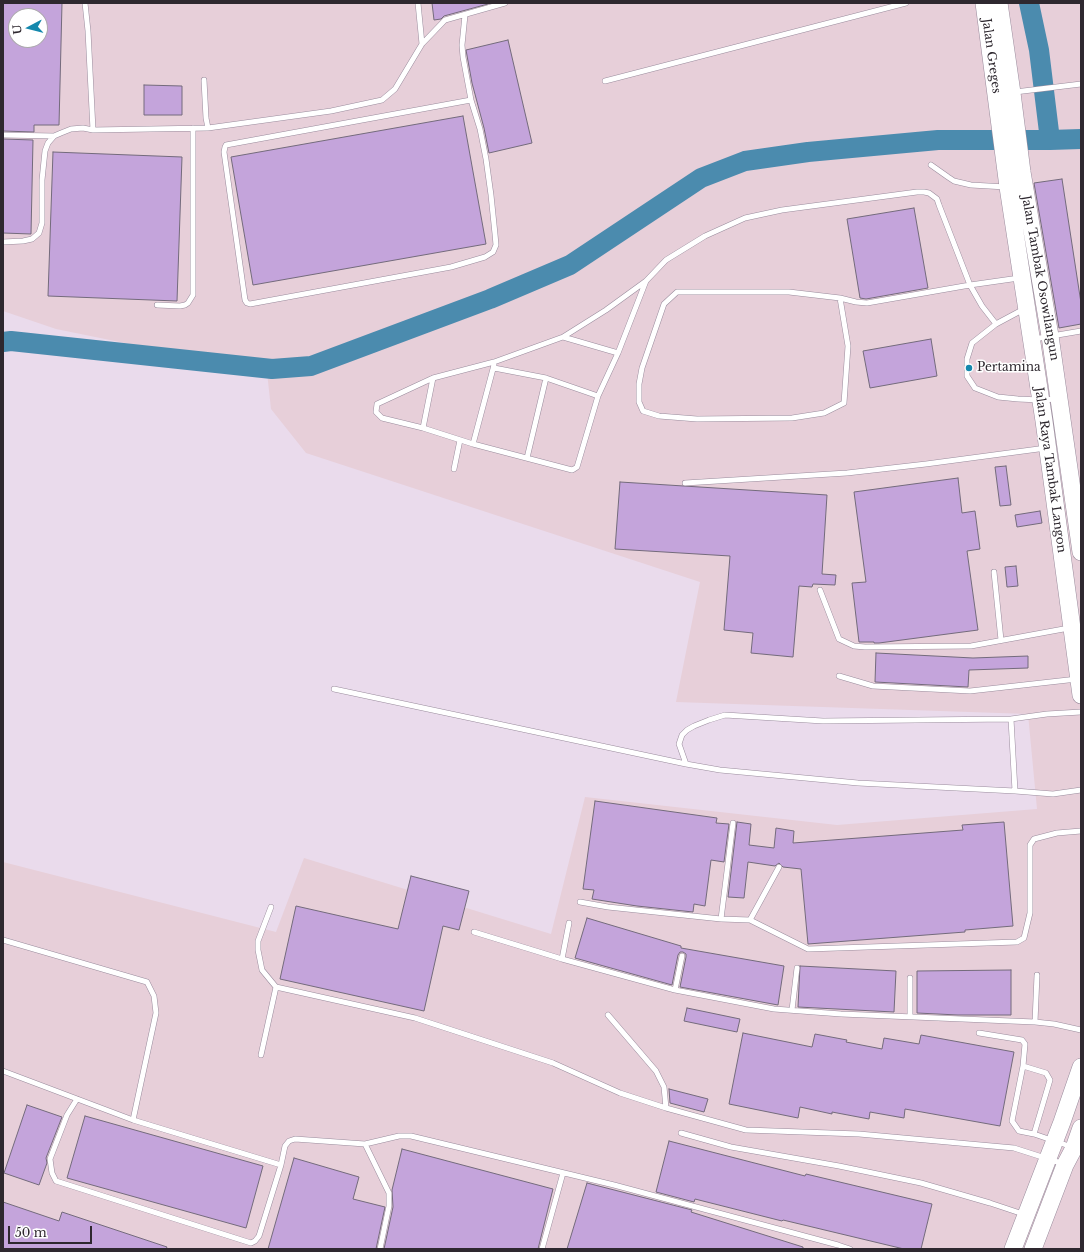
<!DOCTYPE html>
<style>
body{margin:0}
#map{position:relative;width:1084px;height:1252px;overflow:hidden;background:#eadbec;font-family:"Libre Baskerville",serif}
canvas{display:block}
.frame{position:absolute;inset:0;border:4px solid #2e282f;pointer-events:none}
.north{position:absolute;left:8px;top:8px;width:40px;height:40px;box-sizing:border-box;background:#fff;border:1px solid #aba9ac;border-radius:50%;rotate:263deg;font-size:11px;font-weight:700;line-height:16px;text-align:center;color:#2e282f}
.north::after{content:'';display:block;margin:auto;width:14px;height:18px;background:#1488ad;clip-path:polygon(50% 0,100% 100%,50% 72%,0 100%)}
.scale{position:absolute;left:8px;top:1226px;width:84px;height:18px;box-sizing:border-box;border:2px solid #2e282f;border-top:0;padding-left:5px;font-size:12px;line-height:14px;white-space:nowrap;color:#2e282f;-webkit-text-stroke:3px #fff;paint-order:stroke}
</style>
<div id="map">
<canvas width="1084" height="1252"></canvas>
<div class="frame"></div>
<div class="north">U</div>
<div class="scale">50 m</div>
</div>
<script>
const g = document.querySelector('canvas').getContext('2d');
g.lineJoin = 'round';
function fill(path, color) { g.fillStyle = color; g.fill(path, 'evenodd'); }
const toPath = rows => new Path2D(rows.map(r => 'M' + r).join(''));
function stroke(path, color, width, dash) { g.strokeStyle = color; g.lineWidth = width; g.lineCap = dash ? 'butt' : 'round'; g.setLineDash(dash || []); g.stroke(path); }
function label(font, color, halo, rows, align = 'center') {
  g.font = font + ' "Libre Baskerville",serif'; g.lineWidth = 3; g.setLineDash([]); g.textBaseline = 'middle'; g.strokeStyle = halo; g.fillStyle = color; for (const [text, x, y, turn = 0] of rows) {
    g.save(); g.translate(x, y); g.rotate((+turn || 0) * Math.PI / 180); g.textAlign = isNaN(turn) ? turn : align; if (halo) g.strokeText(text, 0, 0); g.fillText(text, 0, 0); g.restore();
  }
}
fill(toPath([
 [3,3,1081,3,1081,1249,3,1249,3,862,276,932,304,858,551,934,585,797,837,825,1037,809,1028,714,676,702,700,582,306,453,271,409,267,372,56,329,3,311],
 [16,16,40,16,40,40,16,40]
]), '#e7cfd9');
stroke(toPath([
 [1029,3,1039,50,1050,140],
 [3,342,11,341,272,369,311,366,490,299,570,265,701,178,745,161,808,152,938,140,1050,140,1081,139]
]), '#4b8bae', 20);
const building = toPath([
 [3,3,62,3,59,125,34,125,34,132,3,131,3,3],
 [16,16,40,16,40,40,16,40,16,16],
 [432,3,488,3,488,4,444,16,441,19,434,20,432,3],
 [508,40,532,143,489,153,484,128,472,83,466,50,508,40],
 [144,85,182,86,182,115,144,115,144,85],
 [463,116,486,244,253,285,231,157,463,116],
 [3,139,33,140,31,234,3,233,3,139],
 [53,152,182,157,177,301,48,296,53,152],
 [1062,179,1081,303,1081,324,1059,328,1034,183,1062,179],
 [914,208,928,288,866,299,860,298,847,219,914,208],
 [931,339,937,376,870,388,863,351,931,339],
 [1006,466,1011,505,1000,506,995,467,1006,466],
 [958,478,962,513,975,511,980,549,967,551,978,630,879,643,874,643,874,642,859,642,852,583,866,582,854,492,958,478],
 [620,482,827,495,822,574,836,575,835,585,813,584,812,587,799,586,793,657,751,653,753,633,724,630,730,556,615,549,620,482],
 [1040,511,1042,523,1017,527,1015,515,1040,511],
 [1016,566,1018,586,1007,587,1005,567,1016,566],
 [876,653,973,658,1028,656,1028,668,969,670,968,687,875,682,876,653],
 [595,801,717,818,716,823,729,824,724,862,711,860,705,906,694,904,693,912,637,906,592,899,594,890,583,889,595,801],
 [737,822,751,824,749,845,774,848,776,828,794,831,793,843,963,830,962,825,1004,822,1013,926,965,930,965,932,808,944,801,869,783,867,779,863,775,866,748,862,744,898,728,897,737,822],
 [411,876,469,891,459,930,443,926,424,1011,280,979,296,906,398,929,411,876],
 [587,918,681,946,681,948,784,966,778,1005,680,987,686,957,686,954,683,952,680,952,678,955,672,985,575,958,587,918],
 [800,966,896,971,894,1012,798,1007,800,966],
 [1011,970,1011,1015,958,1015,917,1013,917,971,1011,970],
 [687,1008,740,1019,737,1032,684,1021,687,1008],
 [743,1033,812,1047,815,1034,847,1040,846,1042,882,1049,884,1038,919,1044,921,1035,1014,1052,1000,1126,905,1109,904,1118,870,1112,869,1119,832,1112,832,1114,800,1107,798,1118,729,1104,743,1033],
 [669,1089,708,1099,704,1112,670,1103,669,1089],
 [27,1105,62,1117,46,1158,47,1163,39,1185,4,1173,27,1105],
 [85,1116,263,1166,246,1228,67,1178,85,1116],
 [669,1141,805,1176,806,1174,932,1204,921,1249,904,1249,783,1220,782,1221,695,1199,694,1202,656,1192,669,1141],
 [402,1149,553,1189,538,1249,384,1249,393,1207,392,1190,402,1149],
 [294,1158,359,1177,353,1199,385,1207,376,1249,268,1249,294,1158],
 [587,1183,692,1210,691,1212,803,1247,803,1249,567,1249,587,1183],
 [3,1202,59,1221,62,1212,167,1247,166,1249,3,1249,3,1202]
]);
fill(building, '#c4a4db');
stroke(building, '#746b7c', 1);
const service = toPath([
 [85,3,88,31,93,130],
 [418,3,422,44],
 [465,15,462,45,463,57,471,100,480,129,486,159,491,195,495,234,496,245,493,252,485,257,451,267,250,304,247,303,245,300,224,152,225,147,226,145,471,100],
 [204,80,206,118,208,128],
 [605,81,906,3],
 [1015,92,1081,84],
 [3,135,54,136],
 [931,165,948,177,954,181,971,185,1006,187],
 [3,242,23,241,32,239,39,233,42,223,42,180,45,151,48,143,54,136,61,133,71,129,83,128,93,130,208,128,331,111,382,100,395,89,422,44,445,20,505,3],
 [646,281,618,353,598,396,577,467,574,469,572,470,473,444,423,428,382,418,376,412,377,404,433,378,494,362,563,337,606,310,646,281,666,260,705,236,745,218,782,210,917,192,924,192,929,193,937,199,939,205,970,285,1019,278],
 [840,298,848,346,844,403,824,413,792,418,697,419,659,416,643,411,639,402,639,384,642,368,664,304,677,292,789,292,840,298,856,302,867,303,970,285,982,306,996,324],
 [157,305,180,306,185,305,188,303,193,295,193,128],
 [1024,309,996,324,972,343,967,359,967,376,975,388,998,397,1018,399,1040,400,1057,399],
 [563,337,618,353],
 [1034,339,1081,331],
 [494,368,546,378,598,396],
 [423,428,433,378],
 [473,444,494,365],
 [527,458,546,378],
 [454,469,460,440],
 [685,483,847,473,926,464,1046,448],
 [994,572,1001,640],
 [820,590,839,639,854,646,865,647,971,646,1069,628],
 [839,676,873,686,970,691,1077,679],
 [334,689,686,764,720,770,858,783,1015,791,1053,794,1081,790],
 [686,764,679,744,682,735,687,730,694,726,709,720,725,715,823,721,1011,719],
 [1015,791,1011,719,1047,714,1081,712],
 [580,902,608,907,721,919,750,920,808,949,1017,942,1024,938,1030,913,1030,845,1034,839,1057,833,1081,831],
 [271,907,258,941,258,950,262,970,276,987,415,1018,553,1063,620,1093,666,1108,746,1130,859,1134,1014,1148,1064,1164],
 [721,919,733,823],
 [750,920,779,867],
 [474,932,562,959,675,990,774,1009,841,1014,1035,1022,1054,1024,1081,1030],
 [3,940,147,982,154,996,156,1013,133,1120],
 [562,959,569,923],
 [910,978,910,1016],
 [675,990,682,956],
 [792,1010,797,968],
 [608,1015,656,1071,664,1087,666,1108],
 [1035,1022,1037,975],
 [979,1033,1022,1040,1025,1044,1023,1066,1012,1121,1019,1131,1034,1134,1072,1147],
 [261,1055,276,987],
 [1023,1066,1046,1073,1050,1080,1034,1134],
 [3,1071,133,1120,281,1165],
 [77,1099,67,1115,50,1159,52,1173,56,1181,251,1243,255,1241,259,1236,281,1165,285,1146,289,1141,295,1139,365,1144],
 [681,1133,731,1147,839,1166,921,1183,990,1203,1023,1214],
 [380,1249,389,1206,389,1193,365,1144,399,1136,411,1136,614,1185,838,1245,850,1249],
 [542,1249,563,1173]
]);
const trunk = toPath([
 [984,3,1008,187,1044,421,1081,695],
 [999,3,1012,93,1022,172,1050,336,1081,552],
 [1013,1249,1062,1122,1081,1067],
 [1033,1249,1065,1165,1074,1148,1081,1128]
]);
stroke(service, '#9a8c9d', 6);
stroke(trunk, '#9a8c9d', 18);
stroke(service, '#fff', 5);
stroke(trunk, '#fff', 17);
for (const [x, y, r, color] of [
 [969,368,4,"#1488ad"]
]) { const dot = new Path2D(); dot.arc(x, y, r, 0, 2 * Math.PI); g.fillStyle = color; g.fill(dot); stroke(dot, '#fff', 1.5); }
label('12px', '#2e282f', '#fff', [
 ["Jalan Greges",991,56,82],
 ["Jalan Tambak Osowilangun",1040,278,80],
 ["Jalan Raya Tambak Langon",1050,470,82]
]);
label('12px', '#2e282f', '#fff', [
 ["Pertamina",977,368]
], 'left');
</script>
